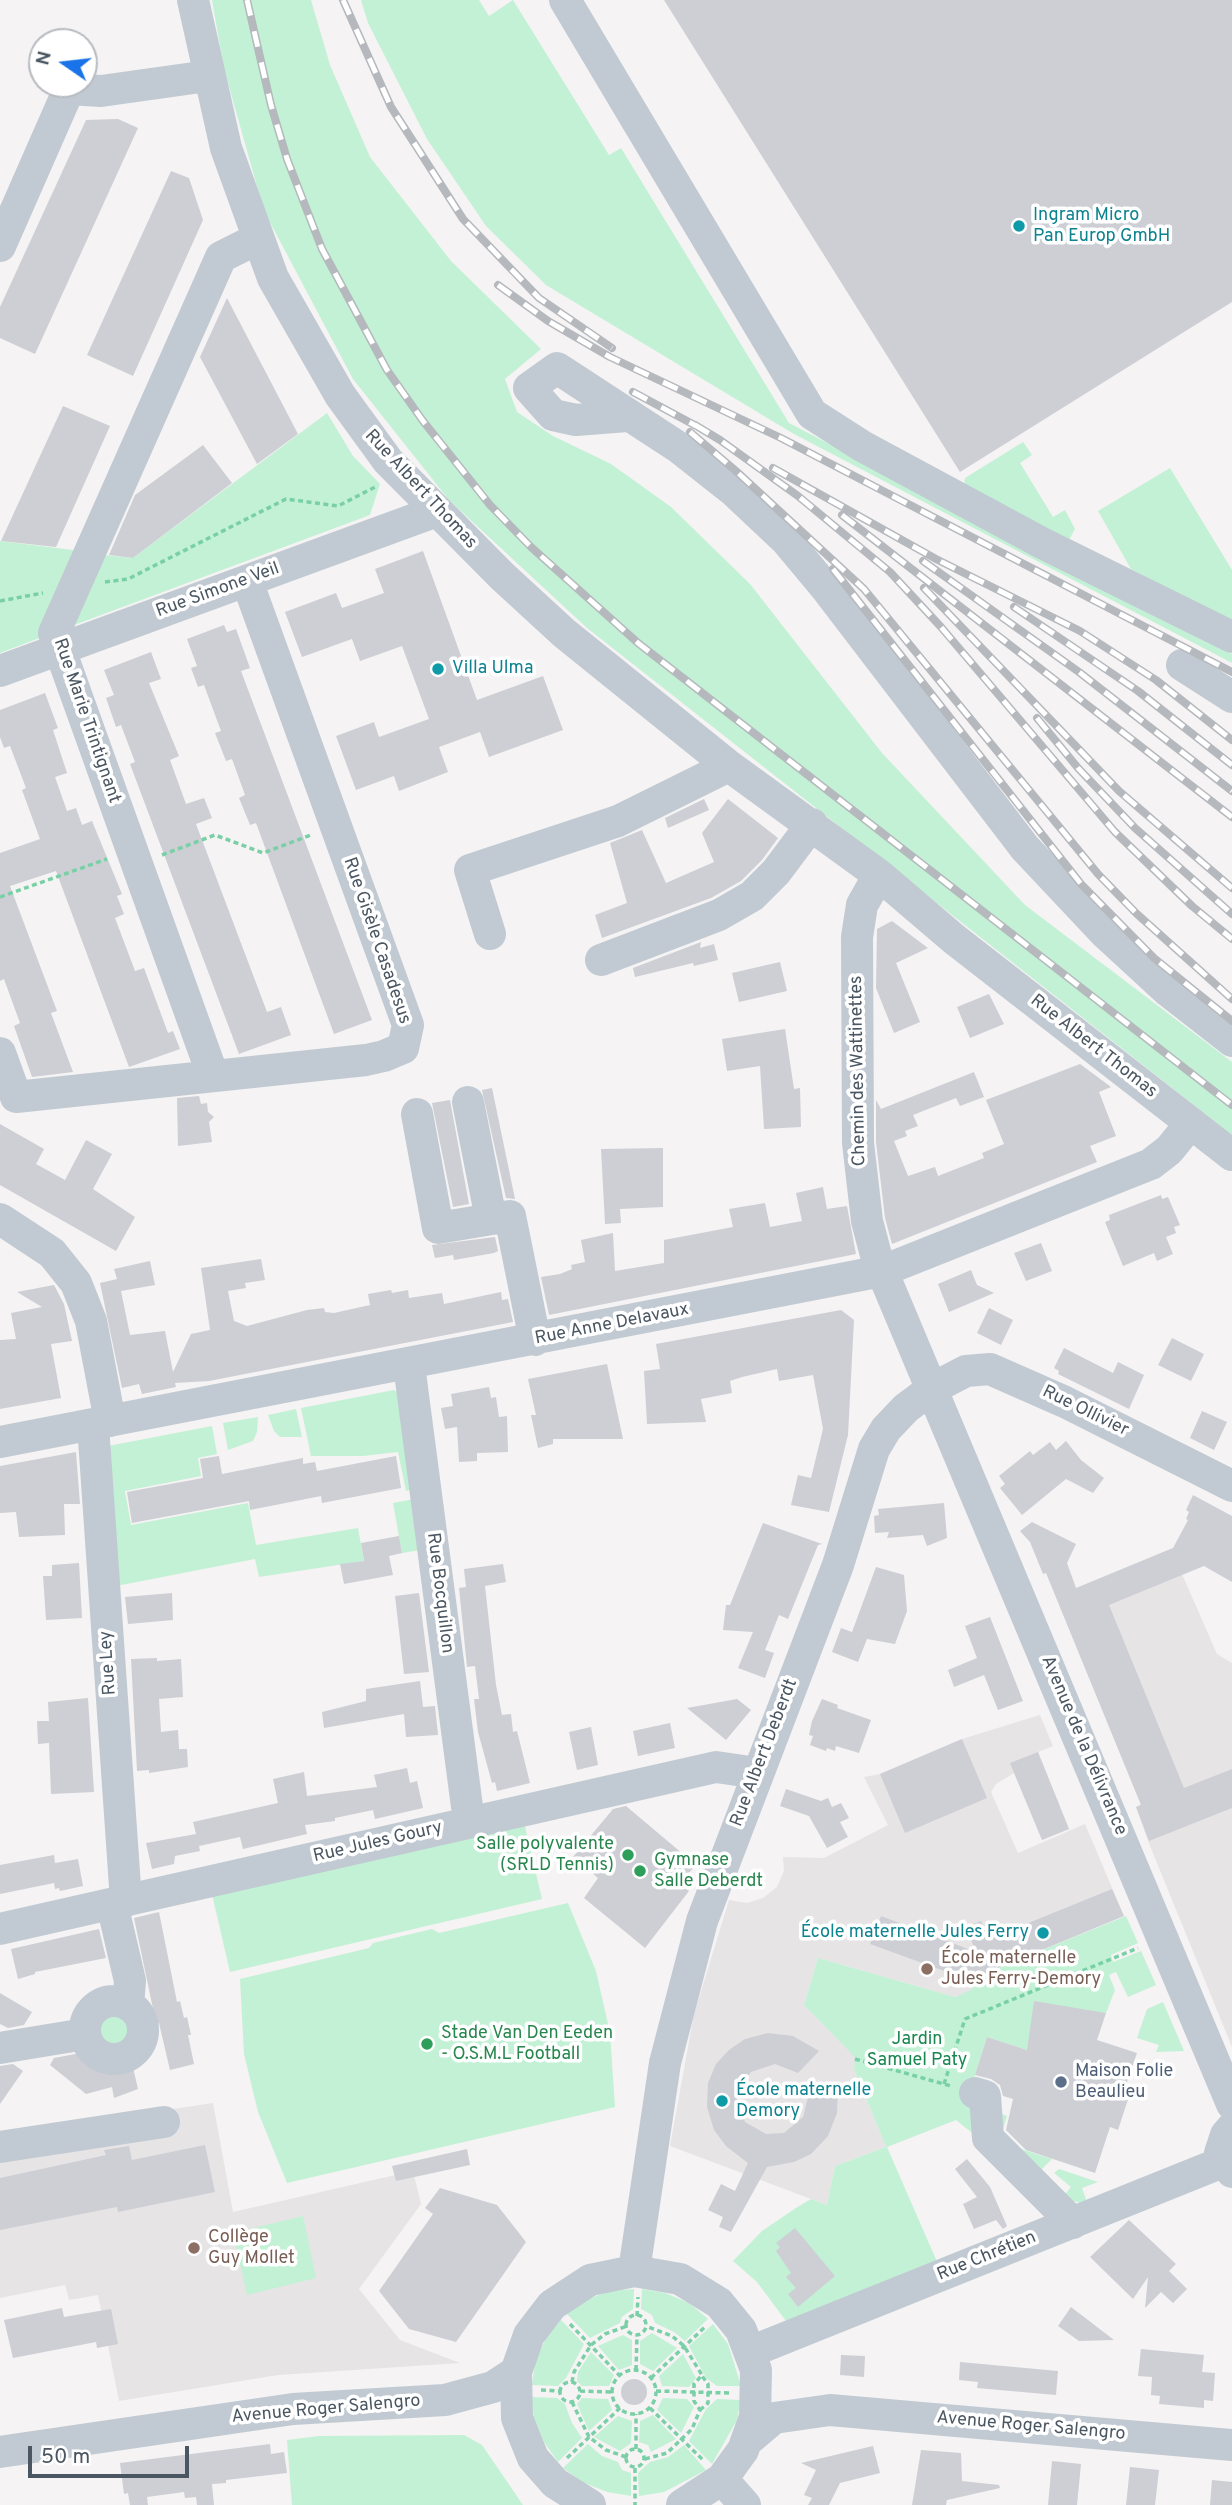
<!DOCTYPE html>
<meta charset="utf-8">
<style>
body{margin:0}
#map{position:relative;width:1232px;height:2505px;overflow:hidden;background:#f5f3f3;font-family:Overpass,sans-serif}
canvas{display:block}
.north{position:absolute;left:28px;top:28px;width:70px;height:70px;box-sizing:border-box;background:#fff;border:2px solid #b7bbc0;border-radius:50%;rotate:284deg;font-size:19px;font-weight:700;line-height:28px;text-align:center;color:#4a5661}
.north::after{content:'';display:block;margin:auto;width:24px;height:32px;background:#1a73e8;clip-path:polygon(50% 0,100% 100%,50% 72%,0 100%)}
.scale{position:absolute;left:28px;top:2446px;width:161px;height:32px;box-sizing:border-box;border:4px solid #4a5661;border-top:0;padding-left:9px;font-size:21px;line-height:24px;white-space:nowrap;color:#4a5661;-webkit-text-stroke:5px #fff;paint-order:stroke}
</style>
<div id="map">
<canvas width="1232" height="2505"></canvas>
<div class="north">N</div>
<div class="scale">50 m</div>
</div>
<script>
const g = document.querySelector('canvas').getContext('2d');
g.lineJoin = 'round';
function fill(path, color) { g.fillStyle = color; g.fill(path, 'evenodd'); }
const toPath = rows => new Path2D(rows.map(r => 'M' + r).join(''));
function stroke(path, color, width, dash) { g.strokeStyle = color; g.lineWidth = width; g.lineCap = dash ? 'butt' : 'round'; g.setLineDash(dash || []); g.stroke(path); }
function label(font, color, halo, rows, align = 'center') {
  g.font = font + ' Overpass,sans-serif'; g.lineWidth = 7; g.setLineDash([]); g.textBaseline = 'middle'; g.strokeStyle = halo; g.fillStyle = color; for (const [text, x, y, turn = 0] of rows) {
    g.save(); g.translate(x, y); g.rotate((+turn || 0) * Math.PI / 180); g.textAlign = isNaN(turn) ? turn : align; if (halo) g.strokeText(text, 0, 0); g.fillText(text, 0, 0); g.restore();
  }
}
fill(toPath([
 [1171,1549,1217,1654,1232,1663,1232,2047,1148,1841,1136,1807,1141,1804,1056,1597],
 [1040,1715,1053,1746,1038,1752,1069,1829,1042,1840,1014,1773,996,1784,991,1792,1018,1853,1085,1824,1124,1916,970,1980,974,1989,955,1997,818,1958,804,2005,856,2057,854,2069,886,2147,835,2166,827,2205,670,2146,694,2014,729,1900,747,1903,763,1898,777,1887,784,1871,783,1857,824,1858,888,1825,864,1777,880,1774,962,1739],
 [213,2103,233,2212,413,2171,421,2204,359,2289,400,2340,460,2363,278,2375,119,2401,98,2295,69,2300,65,2285,0,2298,0,2135]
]), '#e6e4e5');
fill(toPath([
 [212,0,311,0,330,65,370,157,451,261,541,349,505,379,517,412,553,436,611,464,671,507,750,584,882,753,1025,905,1232,1062,1232,1135,587,628,449,500,353,379,264,211,224,69],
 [361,0,479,0,489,16,513,0,609,155,621,148,789,423,1232,654,1232,663,794,434,546,285,486,226,427,139,368,23],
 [327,413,353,456,380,484,370,515,58,631,94,554,133,558],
 [1023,442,1032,455,1020,463,1053,517,1065,510,1075,529,1069,540,964,485,965,478],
 [1170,468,1232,570,1232,622,1131,569,1098,511],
 [0,541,81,551,42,637,0,653],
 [394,1390,402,1396,413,1489,406,1491,398,1452,363,1456,311,1456,301,1408],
 [296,1409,302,1437,280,1437,274,1431,268,1415],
 [258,1417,257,1432,253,1441,228,1450,223,1423],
 [212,1426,217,1454,198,1458,201,1476,125,1491,131,1525,248,1503,256,1545,358,1528,364,1561,259,1577,255,1559,111,1587,103,1447],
 [415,1499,421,1550,402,1553,393,1503],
 [523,1818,542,1899,230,1972,211,1890],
 [568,1903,596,1971,610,2033,615,2107,287,2183,258,2112,244,2054,240,1979,369,1948,373,1943,432,1929,439,1933],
 [1126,1916,1138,1943,1111,1955,1113,1962,1141,1951,1156,1985,1128,1997,1116,1972,1109,1975,1115,1990,1106,2013,1027,2050,987,2037,972,2085,995,2112,1007,2116,999,2142,1052,2159,1031,2180,956,2120,887,2147,938,2264,789,2325,757,2282,733,2261,762,2231,796,2208,811,2199,827,2205,835,2166,886,2147,854,2069,855,2057,804,2005,818,1958,955,1997,973,1989,969,1980],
 [1163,2002,1184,2051,1156,2052,1159,2045,1137,2038,1147,2009],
 '95 2031a20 20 0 1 1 40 0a20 20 0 1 1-40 0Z',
 [1059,2169,1098,2182,1082,2188,1088,2205,1062,2198,1071,2187,1054,2173],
 [303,2216,316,2278,247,2295,233,2233],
 [634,2289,633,2309,622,2317,620,2323,590,2338,567,2314,585,2300,610,2291],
 [642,2289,665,2293,689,2303,708,2319,685,2341,674,2332,655,2323,652,2315,641,2309],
 [561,2320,584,2344,566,2378,558,2386,532,2385,535,2363,546,2338],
 [713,2324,728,2344,741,2386,717,2386,706,2378,689,2346],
 [652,2333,677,2348,653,2371,640,2364,640,2341],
 [623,2335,632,2340,632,2365,619,2370,598,2346],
 [591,2352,614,2375,609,2386,582,2386,577,2381,578,2372],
 [683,2354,696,2378,689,2387,662,2386,659,2376],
 [531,2397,557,2398,565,2404,572,2423,582,2438,558,2462,544,2442,534,2418],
 [582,2398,608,2399,612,2410,589,2431,577,2404],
 [663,2398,687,2399,694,2407,681,2433,657,2410],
 [717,2399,741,2400,737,2420,712,2464,689,2441,706,2409],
 [653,2415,676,2439,651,2452,648,2445,639,2442,640,2421],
 [618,2416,632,2421,631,2443,620,2451,594,2437],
 [464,2435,482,2445,523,2505,292,2505,287,2440,319,2436],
 [588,2444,602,2456,618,2462,622,2470,631,2473,631,2496,607,2492,582,2482,563,2468],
 [684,2445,706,2470,664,2492,639,2496,638,2473,650,2462,668,2457]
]), '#c3f1d5');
fill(toPath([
 [664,0,1232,0,1232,302,960,472],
 [118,119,138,128,35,354,0,338,0,307,86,120],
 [171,171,189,178,203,220,133,376,87,355],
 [227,298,298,434,257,464,200,357],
 [63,406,110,426,56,547,1,541],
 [203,445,232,483,133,558,109,555,135,495],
 [423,551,477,700,543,676,563,730,489,757,480,732,439,747,448,772,399,791,394,776,356,790,336,736,374,722,379,737,429,719,402,646,360,661,352,639,302,657,285,612,336,593,342,608,384,593,375,569],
 [224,625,227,632,236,629,250,668,241,671,372,1020,334,1034,256,823,250,825,239,798,245,795,232,759,226,761,215,733,221,731,204,685,198,687,191,668,197,666,187,639],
 [151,652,161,679,149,683,179,756,170,760,186,804,204,798,212,818,196,824,267,1012,281,1007,291,1035,239,1054,130,764,135,762,121,725,116,727,106,698,114,695,104,670],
 [45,693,58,728,53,730,67,773,55,777,67,811,76,808,82,825,92,821,122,894,117,896,124,914,115,918,135,971,144,968,168,1033,173,1031,180,1049,129,1067,56,871,10,886,57,1011,51,1013,73,1072,32,1077,14,1026,20,1023,4,979,0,981,0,853,40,839,22,790,26,788,10,746,4,748,0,737,0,710],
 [704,799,709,810,668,828,665,818],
 [728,799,778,838,762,860,741,881,711,898,602,938,595,915,627,903,610,843,642,830,666,883,714,862,702,833],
 [892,921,928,948,896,963,920,1022,894,1033,876,988,877,929],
 [701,942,700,948,714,944,718,960,694,966,693,963,635,977,633,968],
 [780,962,787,991,739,1002,732,973],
 [989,994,1004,1024,970,1038,957,1007],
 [785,1029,794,1089,800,1088,801,1127,764,1129,760,1066,727,1071,722,1039],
 [1080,1064,1111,1087,1099,1092,1116,1136,1090,1146,1097,1162,892,1244,885,1218,876,1142,876,1100,881,1109,974,1072,984,1097,960,1106,956,1098,913,1115,918,1126,905,1131,907,1136,894,1141,908,1176,935,1167,938,1176,984,1158,982,1153,1004,1144,986,1100],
 [492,1088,515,1199,506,1198,482,1090],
 [199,1096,201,1104,207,1103,208,1112,214,1117,209,1122,212,1142,178,1146,177,1098],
 [450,1100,469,1204,453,1207,432,1103],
 [0,1124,44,1149,36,1164,65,1180,86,1140,112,1154,93,1189,135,1217,116,1251,0,1185],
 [663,1148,663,1207,620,1209,621,1223,605,1224,601,1149],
 [823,1187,827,1209,847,1206,856,1254,549,1315,541,1277,560,1274,572,1269,571,1265,585,1262,581,1240,613,1233,615,1271,664,1263,664,1240,733,1227,729,1209,765,1203,770,1227,802,1221,796,1193],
 [1161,1195,1162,1199,1168,1197,1180,1225,1174,1227,1176,1233,1166,1237,1173,1254,1157,1261,1154,1253,1123,1266,1105,1222,1110,1220,1109,1215],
 [495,1237,498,1251,494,1253,454,1260,453,1255,435,1258,432,1245],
 [1041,1243,1052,1271,1026,1281,1014,1253],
 [261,1259,265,1280,245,1283,246,1288,228,1291,234,1321,247,1326,307,1310,324,1308,325,1312,334,1313,370,1305,368,1294,391,1290,392,1293,408,1290,409,1298,442,1293,444,1304,501,1292,502,1300,508,1299,513,1322,209,1381,175,1383,176,1387,142,1394,139,1384,122,1388,100,1283,117,1279,114,1269,150,1261,155,1285,121,1291,130,1335,165,1331,173,1372,191,1334,210,1330,201,1268],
 [971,1270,977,1285,994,1293,949,1312,938,1284],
 [54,1285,64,1304,72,1341,51,1344,61,1398,0,1409,0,1340,16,1339,11,1313,42,1307,17,1292],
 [989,1308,1013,1320,1001,1345,977,1333],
 [841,1310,854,1320,848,1435,829,1512,791,1505,798,1475,811,1478,823,1429,813,1375,779,1381,777,1369,742,1377,730,1381,732,1393,701,1399,706,1422,647,1424,644,1371,660,1369,656,1344],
 [1172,1338,1204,1354,1191,1381,1158,1365],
 [1064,1348,1113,1373,1118,1362,1144,1375,1129,1409,1058,1374,1059,1371,1054,1368],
 [607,1364,623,1439,553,1439,553,1444,538,1448,531,1415,536,1415,528,1379],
 [489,1387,491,1398,496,1397,499,1417,507,1416,508,1452,477,1453,477,1461,459,1462,457,1427,445,1429,441,1408,453,1406,451,1394],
 [1202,1411,1227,1422,1214,1450,1190,1438],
 [1066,1441,1081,1460,1104,1478,1093,1493,1066,1479,1022,1515,1000,1488,1005,1484,999,1476,1030,1451,1033,1455,1050,1442,1056,1450],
 [76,1452,80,1504,64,1504,65,1535,19,1537,16,1512,0,1513,0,1466],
 [219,1456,222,1474,303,1458,303,1464,315,1462,317,1471,396,1456,401,1488,322,1503,321,1496,250,1510,249,1501,132,1523,127,1492,203,1478,200,1459],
 [1193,1495,1232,1516,1232,1582,1204,1566,1109,1605,1184,1788,1232,1769,1232,1808,1149,1841,1136,1807,1141,1805,1046,1573,1043,1574,1030,1542,1020,1531,1032,1522,1076,1544,1067,1563,1076,1588,1173,1548,1188,1520,1186,1519,1189,1512,1186,1510],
 [944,1503,947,1538,927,1546,923,1535,887,1538,889,1532,875,1533,874,1516,879,1515,878,1509],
 [763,1523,822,1544,818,1545,788,1619,779,1615,765,1650,774,1653,765,1678,738,1668,753,1632,723,1630,726,1605,730,1605],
 [399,1536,402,1553,389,1556,393,1575,344,1584,340,1564,364,1561,361,1543],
 [79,1563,82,1618,46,1620,43,1576,52,1576,52,1565],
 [503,1564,506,1582,485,1586,496,1685,502,1715,511,1714,513,1732,517,1731,530,1783,497,1791,495,1782,492,1783,478,1732,474,1699,479,1699,475,1666,467,1667,459,1588,466,1587,464,1569],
 [876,1567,904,1575,907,1611,895,1644,867,1639,858,1662,832,1652,841,1628,852,1632],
 [172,1593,173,1620,128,1624,125,1597],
 [419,1593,429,1672,404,1674,395,1596],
 [990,1617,1023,1701,998,1710,984,1675,954,1687,948,1670,977,1658,965,1626],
 [157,1658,157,1661,181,1659,183,1697,159,1699,161,1732,178,1730,179,1749,187,1749,188,1767,149,1773,149,1770,137,1771,131,1659],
 [420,1681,423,1707,435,1706,438,1735,406,1737,404,1714,324,1728,322,1712,366,1701,366,1689],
 [88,1698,94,1792,51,1794,49,1743,38,1744,37,1721,49,1721,48,1702],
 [737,1699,751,1710,726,1740,687,1708],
 [822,1699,838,1705,837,1708,871,1720,859,1753,836,1746,835,1751,827,1748,826,1751,810,1745,813,1736,809,1735,812,1721],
 [670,1723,675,1748,638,1756,633,1731],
 [591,1727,598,1765,577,1770,569,1732],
 [962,1739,987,1798,905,1833,880,1774],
 [1038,1752,1069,1829,1042,1840,1010,1763],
 [407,1768,410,1783,417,1781,423,1808,375,1819,373,1810,335,1818,335,1821,305,1825,307,1834,243,1849,240,1837,199,1846,200,1851,175,1856,174,1864,152,1869,146,1843,196,1834,193,1822,278,1803,273,1779,304,1772,307,1796,377,1787,374,1775],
 [786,1789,821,1801,828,1798,832,1807,841,1803,849,1818,840,1822,848,1837,827,1848,809,1816,780,1806],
 [626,1806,696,1865,679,1884,689,1891,645,1948,584,1898,598,1878,573,1857,613,1809],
 [54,1855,55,1863,78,1859,83,1886,60,1891,59,1888,55,1889,54,1883,0,1894,0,1865],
 [1112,1889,1124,1916,969,1980,870,1944,881,1916,976,1952,966,1927,981,1921,989,1939],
 [159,1912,177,2002,180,2001,184,2018,187,2017,191,2035,188,2035,194,2064,170,2070,159,2023,156,2023,134,1918],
 [99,1929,106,1958,35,1972,35,1974,18,1979,11,1949],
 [0,1993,32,2012,24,2025,8,2028,0,2024],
 [1034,2001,1106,2013,1097,2040,1137,2053,1126,2085,1132,2087,1118,2130,1110,2127,1095,2173,1026,2150,1006,2130,1013,2099,1003,2096,1000,2085,991,2079,975,2075,987,2037,1027,2050],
 [768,2033,793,2036,819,2051,798,2073,775,2064,751,2072,740,2086,737,2098,745,2122,766,2134,784,2133,803,2117,809,2093,838,2089,837,2113,828,2136,811,2154,794,2162,767,2167,731,2232,719,2227,723,2217,708,2210,721,2184,735,2191,748,2163,726,2146,714,2130,707,2107,708,2083,716,2064,729,2050,745,2039],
 [81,2053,106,2070,132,2063,138,2089,114,2098,112,2087,86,2094,50,2065,54,2058],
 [13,2064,23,2071,0,2104,0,2066],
 [205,2145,215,2192,118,2212,117,2207,0,2230,0,2178,106,2155,104,2150,129,2146,132,2160],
 [467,2149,470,2165,396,2181,392,2166],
 [967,2159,990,2187,1007,2226,1003,2229,996,2220,974,2229,963,2204,977,2197,955,2169],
 [440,2188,497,2205,526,2242,456,2342,409,2329,379,2291,433,2214,425,2208],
 [1129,2220,1176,2264,1169,2271,1187,2289,1173,2303,1161,2292,1145,2308,1148,2277,1133,2299,1090,2257],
 [795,2228,835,2276,798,2307,788,2294,796,2288,786,2277,791,2273,776,2251,780,2247,776,2243],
 [1071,2307,1114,2340,1079,2341,1058,2326],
 [62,2308,64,2317,111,2309,118,2344,97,2348,96,2342,13,2358,4,2320],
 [1141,2349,1204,2355,1202,2372,1215,2373,1213,2401,1204,2400,1204,2408,1159,2404,1160,2396,1151,2395,1152,2377,1138,2376],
 [841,2355,865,2356,864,2377,840,2375],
 [960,2362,1058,2371,1056,2395,977,2388,978,2382,959,2380],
 '621 2392a13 13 0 1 1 26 0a13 13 0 1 1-26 0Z',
 [270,2444,271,2454,284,2452,287,2473,226,2480,226,2483,212,2484,214,2505,197,2505,196,2497,185,2498,184,2492,147,2497,148,2505,130,2505,128,2493,124,2494,120,2463],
 [873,2446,880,2473,840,2483,829,2505,808,2505,812,2498,804,2495,816,2470,801,2463],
 [921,2450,961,2453,962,2481,999,2485,1000,2488,947,2500,946,2505,912,2505],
 [1052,2461,1081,2464,1077,2505,1048,2505],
 [1130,2467,1159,2470,1155,2505,1126,2505],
 [1212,2480,1232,2482,1232,2505,1210,2505]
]), '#cdcfd5');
stroke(toPath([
 [105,582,128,579,286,499,338,506,377,486],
 [0,601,43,593],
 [162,855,215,835,263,853,311,835],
 [0,897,107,859],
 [855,2059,951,2086],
 [944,2084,965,2019,1138,1948],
 '626 2325a10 10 0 1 1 20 0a10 10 0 1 1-20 0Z',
 [637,2316,638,2297],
 [570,2324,620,2376],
 [636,2370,637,2335],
 '612 2392a22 22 0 1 1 44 0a22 22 0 1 1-44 0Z',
 [651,2378,706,2326],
 [572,2382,574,2372,591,2345,605,2334,627,2326],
 '560 2392a10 10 0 1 1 20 0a10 10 0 1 1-20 0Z',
 [541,2390,560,2391],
 [580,2391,612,2392],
 [656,2391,729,2393],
 [572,2402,589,2437,606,2450,626,2457],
 [650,2408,703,2460],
 [700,2410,708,2403,708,2384,702,2376],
 '626 2458a9 9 0 1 1 18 0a9 9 0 1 1-18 0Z',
 [636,2449,636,2414],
 [567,2458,620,2408],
 [645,2459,667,2453,692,2429,700,2410,694,2401,694,2384,702,2375,684,2346,672,2336,646,2326],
 [635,2468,635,2505]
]), '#7ad0a6', 3.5, [5, 3.5]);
stroke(toPath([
 [193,0,226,148,273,278,340,395,388,461,502,576,564,633,729,766,879,875,954,939,1232,1155],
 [565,0,812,414,862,446,1042,543,1232,637],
 [0,246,69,89,101,91,208,76],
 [627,416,576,420,553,415,529,388,557,368,678,447,735,492,786,540,826,588,1025,848,1105,933,1168,991,1232,1041],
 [1182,665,1232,697],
 [0,671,437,511],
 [879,875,862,905,857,937,858,1143,867,1221,877,1259,1232,2104],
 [490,934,470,870,618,821,729,766],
 [601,960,719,915,752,896,776,872,812,824],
 [0,1053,16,1097,366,1060,384,1056,403,1048,408,1025,247,581],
 [213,1076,54,633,221,257,257,239],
 [468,1102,491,1219],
 [417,1114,438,1228,510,1216,535,1340],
 [0,1219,52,1253,76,1283,91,1321,110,1421],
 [409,1365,469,1822],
 [93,1425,126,1901],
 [0,1442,882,1271,1151,1164,1169,1150,1191,1123],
 [112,1904,130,1981,128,2005],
 [0,1929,716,1767,757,1773],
 '85 2030a29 29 0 1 1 58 0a29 29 0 1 1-58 0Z',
 [0,2048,85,2034],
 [975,2093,985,2096,988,2138,1073,2223],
 [1232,2128,1226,2135,1220,2153,1232,2172],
 [0,2147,164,2122],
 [634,2271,665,2063,702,1921,838,1565,874,1449,886,1429,906,1408,933,1388,966,1371,990,1369,1065,1402,1232,1486],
 [750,2352,1223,2162],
 [748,2440,774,2418,830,2410,1232,2445],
 [0,2452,293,2409,445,2400,493,2387,516,2372],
 [722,2479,745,2505],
 [590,2505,555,2483,533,2458,517,2418,516,2372,529,2335,552,2305,590,2280,634,2271,680,2279,719,2303,741,2330,756,2370,755,2417,743,2450,722,2479,682,2505]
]), '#c1cad2', 32);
const rail = toPath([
 [247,0,271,105,287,159,322,249,387,370,423,421,490,505,531,547,638,643,1232,1105],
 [343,0,391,107,463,219,539,298,612,348],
 [498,285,548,321,610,357,781,438,1232,672],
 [633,392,702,429],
 [695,425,720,440,798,496,890,572,941,627,1115,832,1192,906,1232,939],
 [690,432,736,471,864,589,1098,874,1137,914,1232,999],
 [773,468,936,559,1080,631,1156,680,1232,740],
 [842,515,1232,817],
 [923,561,1079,672,1232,791],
 [833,569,1081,884,1154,958,1232,1021],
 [924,588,1119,791,1232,888],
 [1014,607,1138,691,1232,765],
 [1037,718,1078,768,1135,828,1232,914]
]);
stroke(rail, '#b5b8bd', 8);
stroke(rail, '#fff', 5, [16]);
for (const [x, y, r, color] of [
 [1019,226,7,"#0f9aa8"],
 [438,669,7,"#0f9aa8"],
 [628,1855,7,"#2e9e5b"],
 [640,1871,7,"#2e9e5b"],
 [1043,1933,7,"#0f9aa8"],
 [927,1969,7,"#8d6e63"],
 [427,2044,7,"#2e9e5b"],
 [1061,2082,7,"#5c6f8a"],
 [722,2101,7,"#0f9aa8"],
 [194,2248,7,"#8d6e63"]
]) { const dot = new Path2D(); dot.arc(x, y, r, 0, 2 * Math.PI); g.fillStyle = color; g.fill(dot); stroke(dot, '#fff', 2.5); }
label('18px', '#0d838f', '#fff', [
 ["Ingram Micro",1033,216],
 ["Pan Europ GmbH",1033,237],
 ["Villa Ulma",452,669],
 ["École maternelle Jules Ferry",1029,1933,"right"],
 ["École maternelle",736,2091],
 ["Demory",736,2112]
], 'left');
label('18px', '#4a5661', '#fff', [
 ["Rue Albert Thomas",420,490,47],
 ["Rue Simone Veil",218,591,-20],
 ["Rue Marie Trintignant",86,721,71],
 ["Rue Gisèle Casadesus",376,941,71],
 ["Rue Albert Thomas",1093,1047,38],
 ["Chemin des Wattinettes",859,1071,-91],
 ["Rue Anne Delavaux",612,1325,-11],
 ["Rue Ollivier",1085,1412,26],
 ["Rue Bocquillon",439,1593,83],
 ["Rue Ley",109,1663,-94],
 ["Avenue de la Délivrance",1083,1746,67],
 ["Rue Albert Deberdt",765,1753,-69],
 ["Rue Jules Goury",378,1843,-13],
 ["Rue Chrétien",987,2257,-22],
 ["Avenue Roger Salengro",326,2410,-5],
 ["Avenue Roger Salengro",1031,2427,5]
]);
label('18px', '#27864d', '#fff', [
 ["Salle polyvalente",614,1845,"right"],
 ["(SRLD Tennis)",614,1866,"right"],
 ["Gymnase",654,1861],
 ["Salle Deberdt",654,1882],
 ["Stade Van Den Eeden",441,2034],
 ["- O.S.M.L Football",441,2055]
], 'left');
label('18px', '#785e54', '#fff', [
 ["École maternelle",941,1959],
 ["Jules Ferry-Demory",941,1980],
 ["Collège",208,2238],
 ["Guy Mollet",208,2259]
], 'left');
label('18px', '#17864f', '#fff', [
 ["Jardin",917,2040],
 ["Samuel Paty",917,2061]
]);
label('18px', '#4e5e75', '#fff', [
 ["Maison Folie",1075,2072],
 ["Beaulieu",1075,2093]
], 'left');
</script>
